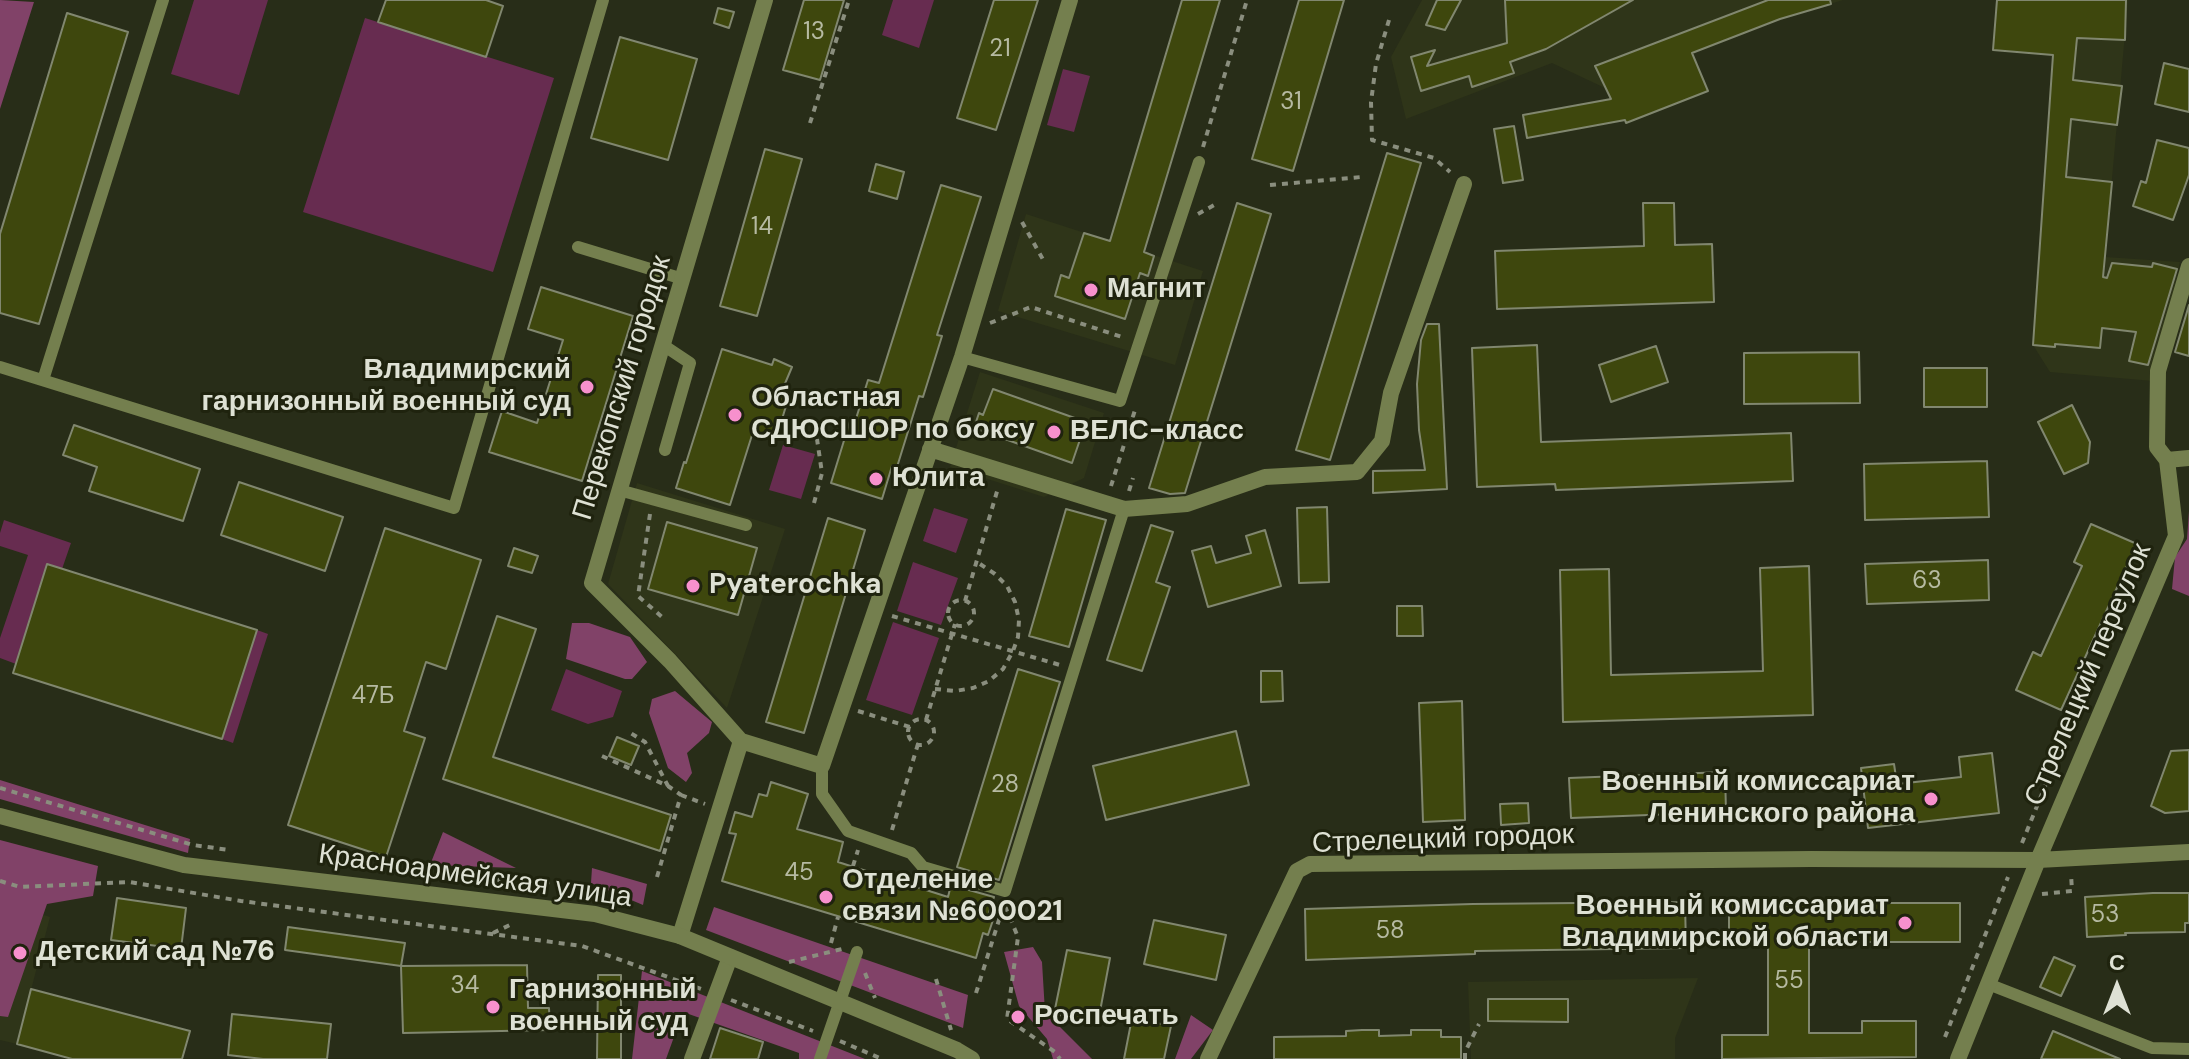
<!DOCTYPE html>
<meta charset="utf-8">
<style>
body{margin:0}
#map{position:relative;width:2189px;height:1059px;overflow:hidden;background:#282d18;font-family:"DM Sans",sans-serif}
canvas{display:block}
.north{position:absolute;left:2077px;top:947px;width:80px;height:80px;-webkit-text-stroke:6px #1f230e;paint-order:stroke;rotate:0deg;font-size:22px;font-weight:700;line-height:32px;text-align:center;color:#dee1d4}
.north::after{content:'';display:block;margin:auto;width:28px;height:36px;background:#dee1d4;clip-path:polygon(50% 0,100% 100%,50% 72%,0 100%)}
</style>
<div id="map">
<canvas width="2189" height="1059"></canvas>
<div class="north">С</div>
</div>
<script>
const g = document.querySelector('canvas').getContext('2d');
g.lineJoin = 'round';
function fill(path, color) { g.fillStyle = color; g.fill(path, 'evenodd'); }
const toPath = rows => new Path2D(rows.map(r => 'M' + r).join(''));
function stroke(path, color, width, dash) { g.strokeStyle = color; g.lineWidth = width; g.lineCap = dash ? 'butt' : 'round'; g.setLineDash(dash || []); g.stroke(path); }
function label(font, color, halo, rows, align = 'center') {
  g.font = font + ' "DM Sans",sans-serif'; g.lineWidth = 6; g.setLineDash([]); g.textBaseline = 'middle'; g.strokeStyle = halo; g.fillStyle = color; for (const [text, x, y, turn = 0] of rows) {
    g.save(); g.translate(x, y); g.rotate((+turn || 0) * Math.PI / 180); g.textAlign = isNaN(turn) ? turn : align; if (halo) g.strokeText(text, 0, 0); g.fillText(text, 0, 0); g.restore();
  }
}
fill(toPath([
 [1422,0,1843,0,1780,19,1605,88,1552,63,1406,119,1391,57],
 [2058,0,2128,0,2105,257,2180,262,2153,381,2050,372,2033,345],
 [1026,214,1203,271,1175,365,998,311],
 [980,372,1104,413,1084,478,1044,497,950,467],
 [637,483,785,529,727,708,608,584],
 [0,901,50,917,17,1044,0,1040],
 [1698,978,1675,1038,1675,1059,1471,1059,1468,982]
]), '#2f3519');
fill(toPath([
 [194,0,268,0,239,95,171,74],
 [893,0,934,0,919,48,882,35],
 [365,18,554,78,493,272,303,212],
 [1063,69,1090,76,1074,132,1047,125],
 [783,445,815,454,801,499,769,490],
 [934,508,968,519,956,553,923,541],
 [4,520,71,543,62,569,16,664,0,658,0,638,28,555,0,546,0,533],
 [913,562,958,578,941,625,897,611],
 [893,622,939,638,912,715,866,700],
 [257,630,268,634,233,743,222,739],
 [566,669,622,691,613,717,588,724,551,710]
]), '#672c50');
fill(toPath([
 [0,0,34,2,0,109],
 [2189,511,2189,596,2172,589,2175,557,2187,539],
 [572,623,589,623,630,637,647,662,632,679,625,679,566,659],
 [675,691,712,722,709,733,687,753,692,773,686,782,668,768,649,713,652,699],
 [0,780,190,839,188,853,0,799],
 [443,832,516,868,430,865],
 [0,840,98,866,93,896,47,904,8,1017,0,1016],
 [592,868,647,884,643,905,591,883],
 [714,907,968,995,963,1028,706,930],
 [1033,947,1042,962,1045,1012,1092,1059,1053,1059,1047,1039,1019,1006,1004,952],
 [642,971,865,1059,799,1059,799,1053,683,1012,666,1059,632,1059],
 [1191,1015,1213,1030,1191,1059,1175,1059]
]), '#814268');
const building = toPath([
 [386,0,486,0,503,6,486,57,378,22,386,0],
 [804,0,844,0,820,80,783,70,804,0],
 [994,0,1038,0,996,130,957,118,994,0],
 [1182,0,1220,0,1144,252,1154,256,1148,276,1140,273,1125,319,1055,296,1061,275,1069,278,1084,233,1110,241,1182,0],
 [1299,0,1344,0,1293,171,1252,159,1299,0],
 [1437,0,1461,0,1445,30,1426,25,1437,0],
 [1505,0,1633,0,1546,49,1510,62,1514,73,1472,87,1469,76,1421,91,1411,57,1435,50,1427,66,1507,43,1505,0],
 [1768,0,1830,0,1831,4,1780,19,1692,53,1708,91,1626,123,1625,120,1527,138,1523,115,1611,99,1595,66,1768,0],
 [1997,0,2126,0,2125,40,2077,38,2073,80,2122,86,2117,125,2071,119,2066,177,2112,182,2103,277,2107,278,2112,263,2152,267,2153,263,2177,269,2148,365,2129,361,2136,332,2102,328,2100,348,2055,344,2055,347,2033,345,2053,55,1993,50,1997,0],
 [718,8,734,12,729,28,714,23,718,8],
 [67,13,128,32,39,324,0,313,0,234,67,13],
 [620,37,697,59,668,160,591,138,620,37],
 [2164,63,2189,69,2189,112,2155,104,2164,63],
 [1514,126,1523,180,1503,183,1494,129,1514,126],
 [2157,140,2189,148,2189,175,2173,220,2133,206,2141,181,2146,183,2157,140],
 [765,149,802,159,757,316,720,306,765,149],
 [1387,153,1421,163,1330,460,1296,450,1387,153],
 [876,164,904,172,897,199,869,191,876,164],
 [941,185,981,197,937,335,942,336,923,397,919,396,897,467,892,466,882,499,831,483,850,421,855,422,868,380,879,383,941,185],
 [1237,203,1271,214,1185,493,1170,494,1149,488,1237,203],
 [1643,203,1674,203,1675,245,1712,244,1714,302,1497,309,1495,251,1644,246,1643,203],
 [541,287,633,316,582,481,489,452,502,411,537,423,563,340,528,329,541,287],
 [2189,305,2189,356,2175,352,2189,305],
 [1427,324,1439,324,1447,489,1373,493,1373,471,1425,470,1419,430,1417,384,1421,340,1427,324],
 [1537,345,1541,442,1791,433,1793,481,1556,490,1555,484,1477,487,1472,348,1537,345],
 [1656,346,1668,382,1611,402,1599,365,1656,346],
 [722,349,772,365,774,359,792,367,781,393,789,396,776,439,753,432,730,505,676,488,684,462,686,463,722,349],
 [1859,352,1860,403,1744,404,1744,353,1859,352],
 [1924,368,1987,368,1987,407,1924,407,1924,368],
 [993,389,1086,422,1072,463,974,428,979,413,983,415,993,389],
 [2072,405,2090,442,2088,463,2064,474,2038,422,2072,405],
 [74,425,200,469,183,521,89,491,97,467,63,455,74,425],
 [1987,461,1989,517,1865,520,1864,464,1987,461],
 [239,482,343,517,325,571,221,535,239,482],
 [1327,507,1329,582,1299,583,1297,508,1327,507],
 [1066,509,1106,520,1069,647,1029,636,1066,509],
 [828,518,865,530,804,733,766,722,828,518],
 [667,522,757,548,738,615,648,589,667,522],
 [2091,524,2137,544,2061,710,2016,690,2033,652,2041,656,2082,566,2074,562,2091,524],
 [1151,525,1173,532,1156,582,1170,587,1142,671,1107,660,1151,525],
 [385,528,481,560,446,669,426,662,404,731,425,738,386,857,288,825,385,528],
 [1265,530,1281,586,1208,607,1192,551,1211,546,1216,563,1251,553,1246,536,1265,530],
 [514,548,538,556,532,573,508,566,514,548],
 [1988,560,1989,600,1867,604,1865,564,1988,560],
 [47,564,257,630,222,739,13,673,47,564],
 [1809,566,1813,715,1563,722,1560,570,1609,569,1611,675,1763,671,1760,568,1809,566],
 [1397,606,1422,606,1423,636,1397,636,1397,606],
 [497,616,536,629,493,757,671,815,660,851,443,779,497,616],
 [1018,669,1060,682,999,880,957,867,1018,669],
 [1261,671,1282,671,1283,701,1261,702,1261,671],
 [1462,701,1465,820,1423,822,1419,703,1462,701],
 [1236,731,1249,785,1106,820,1093,766,1236,731],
 [617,737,639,746,631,765,609,756,617,737],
 [2189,750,2189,811,2165,813,2151,806,2171,751,2189,750],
 [1992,753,1999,813,1868,828,1861,768,1894,764,1897,784,1961,777,1959,757,1992,753],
 [1725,772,1726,812,1571,818,1569,778,1725,772],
 [771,782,808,794,797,829,843,842,838,862,948,897,951,885,994,897,989,913,995,914,988,935,983,933,976,958,722,881,736,834,729,833,735,812,752,817,759,794,767,796,771,782],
 [1528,803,1529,823,1501,825,1500,804,1528,803],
 [2153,893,2189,893,2189,923,2185,923,2185,932,2125,933,2126,935,2087,937,2085,897,2153,893],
 [117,898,186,908,181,949,111,940,117,898],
 [1685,902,1686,948,1475,951,1475,954,1306,960,1305,909,1473,904,1685,902],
 [1729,903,1960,903,1960,942,1809,942,1809,1033,1862,1033,1862,1021,1916,1021,1916,1057,1722,1059,1722,1035,1768,1035,1768,942,1729,942,1729,903],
 [1154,920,1226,935,1216,980,1144,964,1154,920],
 [288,927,405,943,401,966,285,950,288,927],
 [1067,950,1110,958,1098,1022,1054,1014,1067,950],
 [2054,957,2075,966,2061,996,2040,987,2054,957],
 [527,965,528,1008,549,1008,550,1030,403,1033,401,966,527,965],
 [598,975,621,975,621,1059,597,1059,598,975],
 [31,989,190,1031,182,1059,72,1059,17,1044,31,989],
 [1488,999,1568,999,1568,1022,1488,1021,1488,999],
 [232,1014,331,1024,327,1059,263,1059,228,1055,232,1014],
 [1132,1018,1171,1026,1164,1059,1124,1059,1132,1018],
 [720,1028,763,1042,758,1059,710,1059,720,1028],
 [1362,1030,1379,1030,1379,1036,1411,1035,1411,1030,1441,1030,1441,1037,1461,1037,1461,1059,1274,1059,1274,1037,1346,1036,1346,1031,1362,1030],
 [2053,1031,2120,1059,2041,1059,2053,1031]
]);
fill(building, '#3e470d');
stroke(building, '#81876f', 2);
stroke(toPath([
 [1389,20,1376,64,1371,102,1372,140,1434,158,1450,172],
 [810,123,849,0],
 [1203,147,1247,0],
 [1270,185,1361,177],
 [1198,214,1216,204],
 [1022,222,1045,263],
 [990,323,1031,307,1125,338],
 [1111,486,1135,410],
 [1129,491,1133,478],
 [814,503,822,473,817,439],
 [650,514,638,596,662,617],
 '948 613a13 13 0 1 1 26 0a13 13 0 1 1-26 0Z',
 [965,601,998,488],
 [892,616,1060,665],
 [935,689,955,691,973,688,989,681,1003,669,1013,651,1018,637,1019,620,1015,602,1007,586,995,574,977,562],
 [858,711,910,727],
 '908 732a13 13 0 1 1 26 0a13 13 0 1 1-26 0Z',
 [926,720,955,624],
 [602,756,668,786,645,742,629,732],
 [0,788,193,845,229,850],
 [681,795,705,804],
 [892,830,918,744],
 [2022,843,2048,779],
 [853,866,858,850],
 [657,877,681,795,668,786],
 [460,878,567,883],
 [0,881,20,887,129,882,241,901,582,946,701,989],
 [2042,894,2072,891,2071,874],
 [1005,906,1018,937,1007,1019,1055,1052,1060,1059],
 [493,933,514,923],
 [831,943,838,917],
 [789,962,842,949],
 [865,973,875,998],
 [936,979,951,1030],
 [976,993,1004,904],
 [731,1000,813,1031],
 [1945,1037,2008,877],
 [840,1041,882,1059],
 [1465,1059,1465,1052,1479,1024]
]), '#8a8e7e', 4, [6, 6]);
stroke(toPath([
 [578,247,683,279],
 [663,345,690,363,665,450],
 [962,357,1120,401,1199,162],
 [0,367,454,508,603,0],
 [43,380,163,0],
 [619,490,746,525],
 [822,766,822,794,848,831,911,853,923,867,1005,891,1124,509],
 [1988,984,2152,1048,2189,1049],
 [820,1059,857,952]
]), '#747f4e', 12);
stroke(toPath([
 [930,449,1124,509,1187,504,1265,477,1357,472,1382,441,1391,393,1464,184],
 [2167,460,2189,458],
 [741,741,822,766,962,357,1070,0],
 [680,936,741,741,670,661,592,583,765,0],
 [692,1059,730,957],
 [1208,1059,1297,871,1310,864,1811,859,2038,860]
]), '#747f4e', 16);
stroke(toPath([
 [0,816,184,865,595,914,680,936,957,1050,972,1059],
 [2038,860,2189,852],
 [1958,1059,2038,860,2176,536,2167,460,2157,447,2158,371,2189,266]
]), '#747f4e', 16);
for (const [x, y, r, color] of [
 [1091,290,8,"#f790cd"],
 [587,387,8,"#f790cd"],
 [735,415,8,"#f790cd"],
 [1054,432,8,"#f790cd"],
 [876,479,8,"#f790cd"],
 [693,586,8,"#f790cd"],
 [1931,799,8,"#f790cd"],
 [826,897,8,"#f790cd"],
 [1905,923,8,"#f790cd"],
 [20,953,8,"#f790cd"],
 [493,1007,8,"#f790cd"],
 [1018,1017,8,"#f790cd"]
]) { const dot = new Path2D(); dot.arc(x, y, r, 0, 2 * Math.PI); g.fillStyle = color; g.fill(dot); stroke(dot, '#1f230e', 3); }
label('24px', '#b6baa2', null, [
 ["13",814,33],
 ["21",1000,50],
 ["31",1291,103],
 ["14",762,228],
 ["63",1927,582],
 ["47Б",373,697],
 ["28",1005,786],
 ["45",799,874],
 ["53",2105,916],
 ["58",1390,932],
 ["55",1789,982],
 ["34",465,987]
]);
label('bold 28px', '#dee1d4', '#1f230e', [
 ["Магнит",1107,290],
 ["Владимирский",571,371,"right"],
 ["гарнизонный военный суд",571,403,"right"],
 ["Областная",751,399],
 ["СДЮСШОР по боксу",751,431],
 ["ВЕЛС-класс",1070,432],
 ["Юлита",892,479],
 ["Pyaterochka",709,586],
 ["Военный комиссариат",1915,783,"right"],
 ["Ленинского района",1915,815,"right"],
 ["Отделение",842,881],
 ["связи №600021",842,913],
 ["Военный комиссариат",1889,907,"right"],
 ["Владимирской области",1889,939,"right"],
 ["Детский сад №76",36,953],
 ["Гарнизонный",509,991],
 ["военный суд",509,1023],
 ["Роспечать",1034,1017]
], 'left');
label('28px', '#dee1d4', '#1f230e', [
 ["Перекопский городок",623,388,-73],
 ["Стрелецкий переулок",2089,675,-67],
 ["Стрелецкий городок",1443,840,-2],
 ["Красноармейская улица",475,877,8]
]);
</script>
